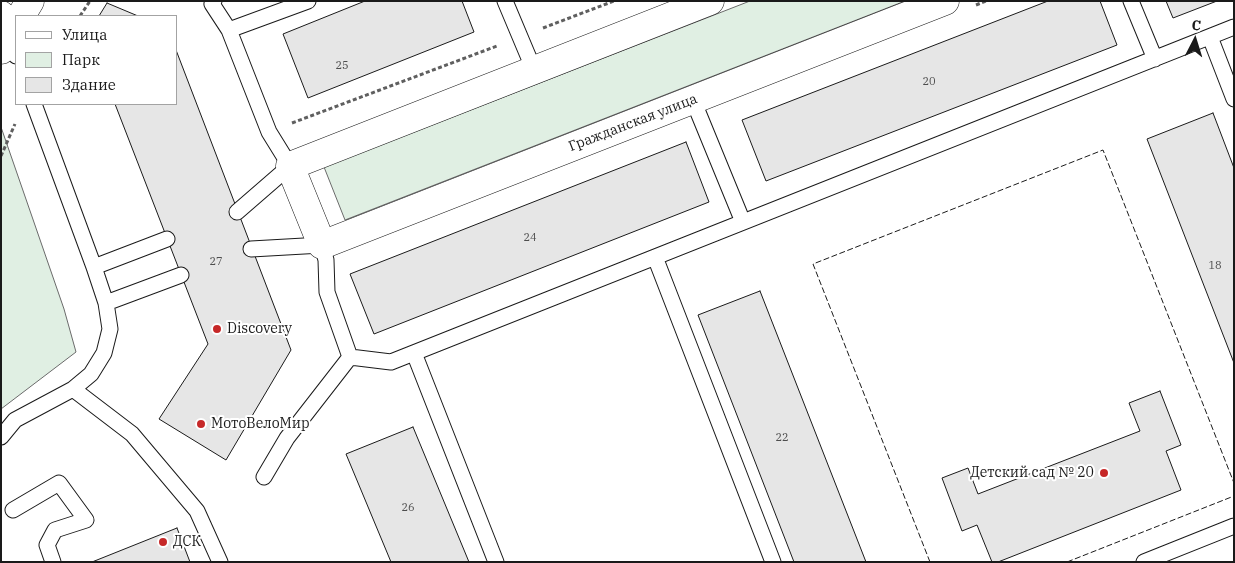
<!DOCTYPE html>
<html>
<head>
<meta charset="utf-8">
<style>
  body { margin:0 }
  #map { position:relative; width:1235px; height:563px; overflow:hidden; background:#fff; font-family:"IBM Plex Serif",serif }
  canvas { display:block }
  .frame { position:absolute; inset:0; border:2px solid #1a1a1a; pointer-events:none }
  .legend { position:absolute; left:15px; top:15px; width:162px; height:90px; box-sizing:border-box; background:#fff; border:1px solid #a3a3a3; margin:0; padding:6px 9px; list-style:none; font-size:15px; color:#1a1a1a }
  .legend li { display:flex; align-items:center; gap:10px; height:25px }
  .legend b { width:25px; border:1px solid #a3a3a3 }
  .north { position:absolute; left:1170px; top:15px; width:50px; height:50px; -webkit-text-stroke:4px #fff; paint-order:stroke; rotate:5deg; font-size:14px; font-weight:700; line-height:20px; text-align:center; color:#1a1a1a }
  .north::after { content:''; display:block; margin:auto; width:18px; height:22px; background:#1a1a1a; clip-path:polygon(50% 0,100% 100%,50% 72%,0 100%) }
</style>
</head>
<body>
<div id="map">
<canvas width="1235" height="563"></canvas>
<div class="frame"></div>
<ul class="legend">
<li><b style="height:6px;background:#fff"></b>Улица</li>
<li><b style="height:14px;background:#e0efe3"></b>Парк</li>
<li><b style="height:14px;background:#e6e6e6"></b>Здание</li>
</ul>
<div class="north">С</div>
</div>
<script>
const context = document.querySelector('canvas').getContext('2d');
context.lineJoin = 'round';
function fill(path, color) { context.fillStyle = color; context.fill(path, 'evenodd'); }
const poly = rows => new Path2D(rows.map(r => 'M' + r).join(''));
function strokePath(path, color, width, dash) { context.strokeStyle = color; context.lineWidth = width; context.lineCap = dash ? 'butt' : 'round'; context.setLineDash(dash || []); context.stroke(path); }
function write(font, color, halo, rows, align = 'center') {
  context.font = font + ' "IBM Plex Serif",serif'; context.lineWidth = 4; context.setLineDash([]); context.textBaseline = 'middle'; context.strokeStyle = halo; context.fillStyle = color; for (const [text, x, y, turn = 0] of rows) {
    context.save(); context.translate(x, y); context.rotate((+turn || 0) * Math.PI / 180); context.textAlign = isNaN(turn) ? turn : align; if (halo) context.strokeText(text, 0, 0); context.fillText(text, 0, 0); context.restore();
  }
}
const green = poly([
  [750,1,905,1,345,220,324,167,750,1],
  [1,127,64,309,76,352,1,409,1,127]
]);
fill(green, '#e0efe3');
strokePath(green, '#6a6a6a', 1);
const building = poly([
  [365,1,462,1,474,32,308,98,283,34,365,1],
  [1048,1,1100,1,1117,45,766,181,742,120,1048,1],
  [1166,1,1217,1,1173,18,1166,1],
  [107,3,138,16,99,16,107,3],
  [176,50,291,350,226,460,159,419,208,344,115,104,176,104,176,50],
  [1213,113,1234,168,1234,363,1147,139,1213,113],
  [686,142,709,202,374,334,350,274,686,142],
  [760,291,866,562,794,562,698,315,760,291],
  [1160,391,1181,445,1166,451,1181,490,998,562,992,562,977,525,962,531,942,478,968,468,978,494,1140,431,1129,403,1160,391],
  [413,427,469,562,391,562,346,454,413,427],
  [177,528,190,562,92,562,177,528]
]);
fill(building, '#e6e6e6');
strokePath(building, '#1a1a1a', 1);
const service = poly([
  [214,1,212,4,229,30],
  [505,1,534,70],
  [1131,1,1155,59],
  [9,37,16,56],
  [1210,37,1234,99],
  [693,100,743,222],
  [237,212,290,166,269,132,229,30,308,1],
  [251,249,322,245,326,260,327,292,350,357,391,362,1234,27],
  [655,257,773,562],
  [94,267,167,239],
  [106,303,181,275],
  [414,353,496,562],
  [73,389,132,434,197,511,220,562],
  [1,437,15,420,73,389,91,374,104,353,110,329,106,303,94,267,34,104],
  [264,477,287,438,350,357],
  [13,510,59,483,86,520,55,530,47,545,53,562],
  [1144,562,1234,526]
]);
const minor = poly([
  [710,1,290,166,322,245,945,1],
  [1,15,9,37]
]);
const primary = poly([
  [21,16,30,1],
  [1,50,16,25]
]);
strokePath(service, '#1a1a1a', 17);
strokePath(minor, '#1a1a1a', 29);
strokePath(primary, '#1a1a1a', 29);
strokePath(poly([
  [976,5,986,1],
  [80,16,90,1],
  [543,28,614,1],
  [292,123,497,46],
  [1,156,15,124]
]), '#5f5f5f', 3, [4, 2.5]);
strokePath(service, '#fff', 15);
strokePath(minor, '#fff', 28);
strokePath(primary, '#fff', 28);
strokePath(poly([
  [930,562,813,264,1103,150,1234,483],
  [1067,562,1234,496]
]), '#1a1a1a', 1, [6, 2.5]);
for (const [x, y, r, color] of [
  [217,329,5,"#c62828"],
  [201,424,5,"#c62828"],
  [1104,473,5,"#c62828"],
  [163,542,5,"#c62828"]
]) { const dot = new Path2D(); dot.arc(x, y, r, 0, 2 * Math.PI); context.fillStyle = color; context.fill(dot); strokePath(dot, '#fff', 2); }
write('11px', '#4d4d4d', null, [
  ["25",342,66],
  ["20",929,82],
  ["24",530,238],
  ["27",216,262],
  ["18",1215,266],
  ["22",782,438],
  ["26",408,508]
]);
write('14px', '#1a1a1a', '#fff', [
  ["Гражданская улица",633,123,-21]
]);
write('14px', '#1a1a1a', '#fff', [
  ["Discovery",227,329],
  ["МотоВелоМир",211,424],
  ["Детский сад № 20",1094,473,"right"],
  ["ДСК",173,542]
], 'left');
</script>
</body>
</html>
